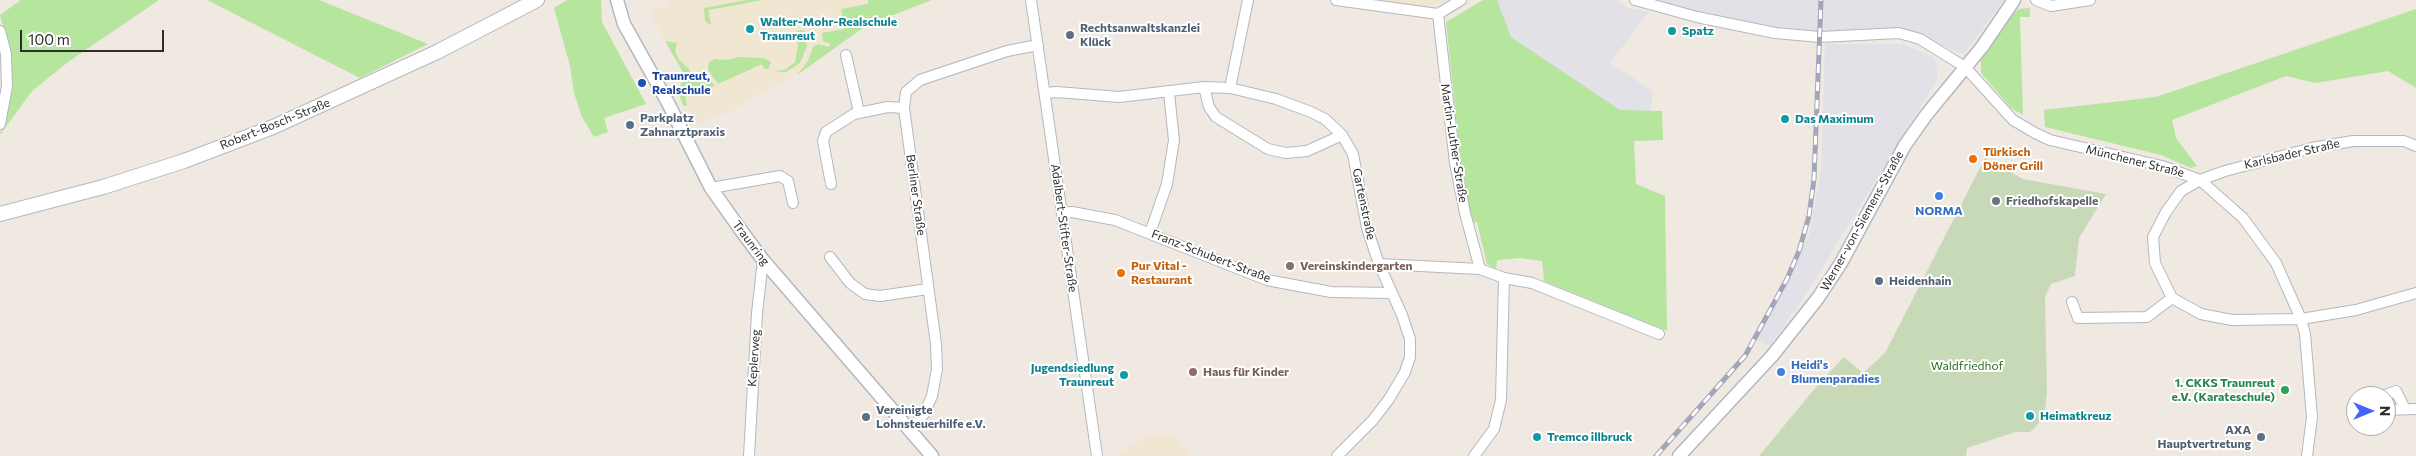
<!DOCTYPE html>
<html>
<head>
<meta charset="utf-8">
<style>
  body { margin:0 }
  #map { position:relative; width:2416px; height:456px; overflow:hidden; background:#efe9e1; font-family:Commissioner,sans-serif }
  canvas { display:block }
  .north { position:absolute; left:2346px; top:386px; width:50px; height:50px; box-sizing:border-box; background:#fff; border:1px solid #ababab; border-radius:50%; rotate:90deg; font-size:14px; font-weight:700; line-height:20px; text-align:center; color:#2e2e2e }
  .north::after { content:''; display:block; margin:auto; width:18px; height:22px; background:#4264fb; clip-path:polygon(50% 0,100% 100%,50% 72%,0 100%) }
  .scale { position:absolute; left:20px; top:30px; width:144px; height:22px; box-sizing:border-box; border:2px solid #2e2e2e; border-top:0; padding-left:6px; font-size:15px; line-height:18px; white-space:nowrap; color:#2e2e2e; -webkit-text-stroke:4px #fff; paint-order:stroke }
</style>
</head>
<body>
<div id="map">
<canvas width="2416" height="456"></canvas>
<div class="north">N</div>
<div class="scale">100 m</div>
</div>
<script>
const context = document.querySelector('canvas').getContext('2d');
context.lineJoin = 'round';
function fill(path, color) { context.fillStyle = color; context.fill(path, 'evenodd'); }
const poly = rows => new Path2D(rows.map(r => 'M' + r).join(''));
function strokePath(path, color, width, dash) { context.strokeStyle = color; context.lineWidth = width; context.lineCap = dash ? 'butt' : 'round'; context.setLineDash(dash || []); context.stroke(path); }
function write(font, color, halo, rows, align = 'center') {
  context.font = font + ' Commissioner,sans-serif'; context.lineWidth = 4; context.setLineDash([]); context.textBaseline = 'middle'; context.strokeStyle = halo; context.fillStyle = color; for (const [text, x, y, turn = 0] of rows) {
    context.save(); context.translate(x, y); context.rotate((+turn || 0) * Math.PI / 180); context.textAlign = isNaN(turn) ? turn : align; if (halo) context.strokeText(text, 0, 0); context.fillText(text, 0, 0); context.restore();
  }
}
fill(poly([
  [1497,0,1617,0,1627,8,1649,12,1610,63,1653,91,1649,131,1511,37],
  [1656,0,2004,0,1964,54,1906,31,1801,35,1697,17],
  [1825,44,1905,44,1934,58,1938,68,1937,80,1810,288,1770,346,1756,340,1809,235,1821,170]
]), '#e3e1e8');
fill(poly([
  [669,0,933,0,867,25,835,46,805,71,776,84,732,111,690,126,677,90,682,80,682,72,653,19,651,9,668,6],
  [1371,0,1446,0,1423,8],
  [1147,433,1176,437,1192,456,1117,456]
]), '#f0e6d1');
fill(poly([
  [21,0,159,0,68,62,32,91,0,135,6,110,5,35,0,15],
  [207,0,319,0,428,44,360,78],
  [567,0,601,0,602,22,646,104,604,118,608,132,594,137,582,117,574,93,570,66,554,8],
  [747,0,763,0,708,10,711,25,705,21,704,8],
  [868,0,932,0,867,25,797,75,808,61,813,47,818,44,829,47,831,44,823,41,822,33,844,29,841,9,868,4],
  [1483,0,1497,0,1511,37,1620,110,1662,111,1663,140,1634,141,1636,184,1665,196,1667,331,1544,281,1542,261,1520,258,1497,260,1496,269,1487,264,1477,222,1472,223,1463,181,1446,22],
  [2030,8,2030,17,2020,17,2023,115,2011,108,1981,73,1981,59,2010,16,2019,9],
  [2416,9,2416,88,2388,71,2315,83,2286,76,2172,120,2176,138,2197,166,2191,168,2161,155,2045,127,2044,110,2156,97],
  [804,30,807,46,800,63,786,72,775,72,786,69,795,62,798,46,796,31],
  [665,41,677,43,675,51,679,60,689,69,691,74,697,77,707,76,715,86,685,97,687,105,684,106,682,103,678,90,683,80,683,72],
  [739,57,764,58,771,62,768,69,764,69,762,64,718,84,708,70,709,62,715,59,726,60]
]), '#b6e59e');
fill(poly([
  [1985,158,2023,179,2106,194,2079,238,2075,276,2051,284,2045,297,2047,392,2045,410,2039,423,2030,432,2015,432,1967,448,1966,456,1759,456,1821,381,1844,357,1863,373,1885,353]
]), '#c8d9b8');
const minor = poly([
  [1031,0,1097,456],
  [1336,0,1438,14,1461,0],
  [1635,0,1697,17,1775,33,1820,37,1899,33,1920,39,1965,67,2013,120,2035,133,2050,140,2162,166,2200,180,2243,218,2276,263,2301,319,2305,334,2312,417,2307,456],
  [2036,0,2051,6,2090,0],
  [1438,14,1455,163,1465,213,1480,269,1504,278,1501,400,1494,429,1474,456],
  [0,31,6,54,7,86,0,124],
  [846,55,859,112],
  [1230,88,1248,0],
  [1045,93,1057,92,1119,97,1204,87,1230,88,1276,99,1311,112,1325,119,1342,135,1307,151,1286,153,1268,149,1216,117,1209,107,1204,87],
  [2416,146,2404,141,2353,141,2312,148,2225,171,2200,180,2181,191,2166,212,2153,237,2155,263,2172,298,2201,314,2232,320,2301,319,2356,310,2416,293],
  [831,184,823,141,826,132,854,114,888,107,904,108],
  [711,188,780,176,788,181,793,203],
  [1062,213,1072,212,1115,220,1267,280,1331,292,1391,293],
  [1150,233,1167,184,1174,140,1169,93],
  [830,257,850,283,865,294,880,296,928,289],
  [1379,264,1480,269],
  [1504,278,1532,283,1659,334],
  [2072,302,2078,318,2147,317,2172,298],
  [2383,396,2396,391,2405,409],
  [2386,410,2416,409],
  [909,431,924,414,932,396,937,369,936,344,904,108,906,92,920,80,1007,51,1038,45],
  [749,456,757,313,763,260],
  [1337,456,1373,420,1389,399,1405,372,1410,357,1410,339,1402,315,1379,264,1367,228,1353,154,1342,135]
]);
const tertiary = poly([
  [617,0,624,24,667,101,711,188,740,229,763,260,932,456],
  [1679,456,1772,356,1818,298,1841,263,1905,145,1927,114,1982,47,2014,0]
]);
const secondary = poly([
  [0,214,103,187,184,161,273,127,437,52,537,0]
]);
strokePath(minor, '#b4b7c1', 12);
strokePath(tertiary, '#b4b7c1', 15);
strokePath(secondary, '#b4b7c1', 16);
strokePath(minor, '#fff', 10);
strokePath(tertiary, '#fff', 12);
strokePath(secondary, '#fff', 14);
const rail = poly([
  [1656,456,1745,356,1787,279,1799,251,1809,216,1814,179,1821,0]
]);
strokePath(rail, '#a3a6b8', 5);
strokePath(rail, '#fff', 3, [9]);
for (const [x, y, r, color] of [
  [750,29,5,"#0f9aa8"],
  [1672,31,5,"#0f9aa8"],
  [1070,35,5,"#5c6f8a"],
  [642,83,5,"#1a4fb4"],
  [1785,119,5,"#0f9aa8"],
  [630,125,5,"#5c6f8a"],
  [1973,159,5,"#e8710a"],
  [1939,196,5,"#3f7fe0"],
  [1996,201,5,"#6b7280"],
  [1290,266,5,"#8d6e63"],
  [1121,273,5,"#e8710a"],
  [1879,281,5,"#5c6f8a"],
  [1193,372,5,"#8d6e63"],
  [1781,372,5,"#3f7fe0"],
  [1124,375,5,"#0f9aa8"],
  [2285,390,5,"#2e9e5b"],
  [2030,416,5,"#0f9aa8"],
  [866,417,5,"#5c6f8a"],
  [1537,437,5,"#0f9aa8"],
  [2261,437,5,"#5c6f8a"]
]) { const dot = new Path2D(); dot.arc(x, y, r, 0, 2 * Math.PI); context.fillStyle = color; context.fill(dot); strokePath(dot, '#fff', 2); }
write('bold 12px', '#0d838f', '#fff', [
  ["Walter-Mohr-Realschule",760,22],
  ["Traunreut",760,36],
  ["Spatz",1682,31],
  ["Das Maximum",1795,119],
  ["Jugendsiedlung",1114,368,"right"],
  ["Traunreut",1114,382,"right"],
  ["Heimatkreuz",2040,416],
  ["Tremco illbruck",1547,437]
], 'left');
write('bold 12px', '#4e5e75', '#fff', [
  ["Rechtsanwaltskanzlei",1080,28],
  ["Klück",1080,42],
  ["Parkplatz",640,118],
  ["Zahnarztpraxis",640,132],
  ["Heidenhain",1889,281],
  ["Vereinigte",876,410],
  ["Lohnsteuerhilfe e.V.",876,424],
  ["AXA",2251,430,"right"],
  ["Hauptvertretung",2251,444,"right"]
], 'left');
write('bold 12px', '#164399', '#fff', [
  ["Traunreut,",652,76],
  ["Realschule",652,90]
], 'left');
write('12px', '#2e2e2e', '#fff', [
  ["Robert-Bosch-Straße",275,124,-22],
  ["Martin-Luther-Straße",1454,143,81],
  ["Karlsbader Straße",2292,154,-13],
  ["Münchener Straße",2135,161,14],
  ["Berliner Straße",916,195,82],
  ["Gartenstraße",1364,204,78],
  ["Werner-von-Siemens-Straße",1862,221,-61],
  ["Adalbert-Stifter-Straße",1064,228,82],
  ["Traunring",751,243,53],
  ["Franz-Schubert-Straße",1211,256,21],
  ["Keplerweg",754,358,-86]
]);
write('bold 12px', '#c56008', '#fff', [
  ["Türkisch",1983,152],
  ["Döner Grill",1983,166],
  ["Pur Vital -",1131,266],
  ["Restaurant",1131,280]
], 'left');
write('bold 12px', '#5b616d', '#fff', [
  ["Friedhofskapelle",2006,201]
], 'left');
write('bold 12px', '#366cbe', '#fff', [
  ["NORMA",1939,211],
  ["Heidi's",1791,365,"left"],
  ["Blumenparadies",1791,379,"left"]
]);
write('bold 12px', '#785e54', '#fff', [
  ["Vereinskindergarten",1300,266],
  ["Haus für Kinder",1203,372]
], 'left');
write('12px', '#2c6e1b', '#fff', [
  ["Waldfriedhof",1967,366]
]);
write('bold 12px', '#27864d', '#fff', [
  ["1. CKKS Traunreut",2275,383],
  ["e.V. (Karateschule)",2275,397]
], 'right');
</script>
</body>
</html>
